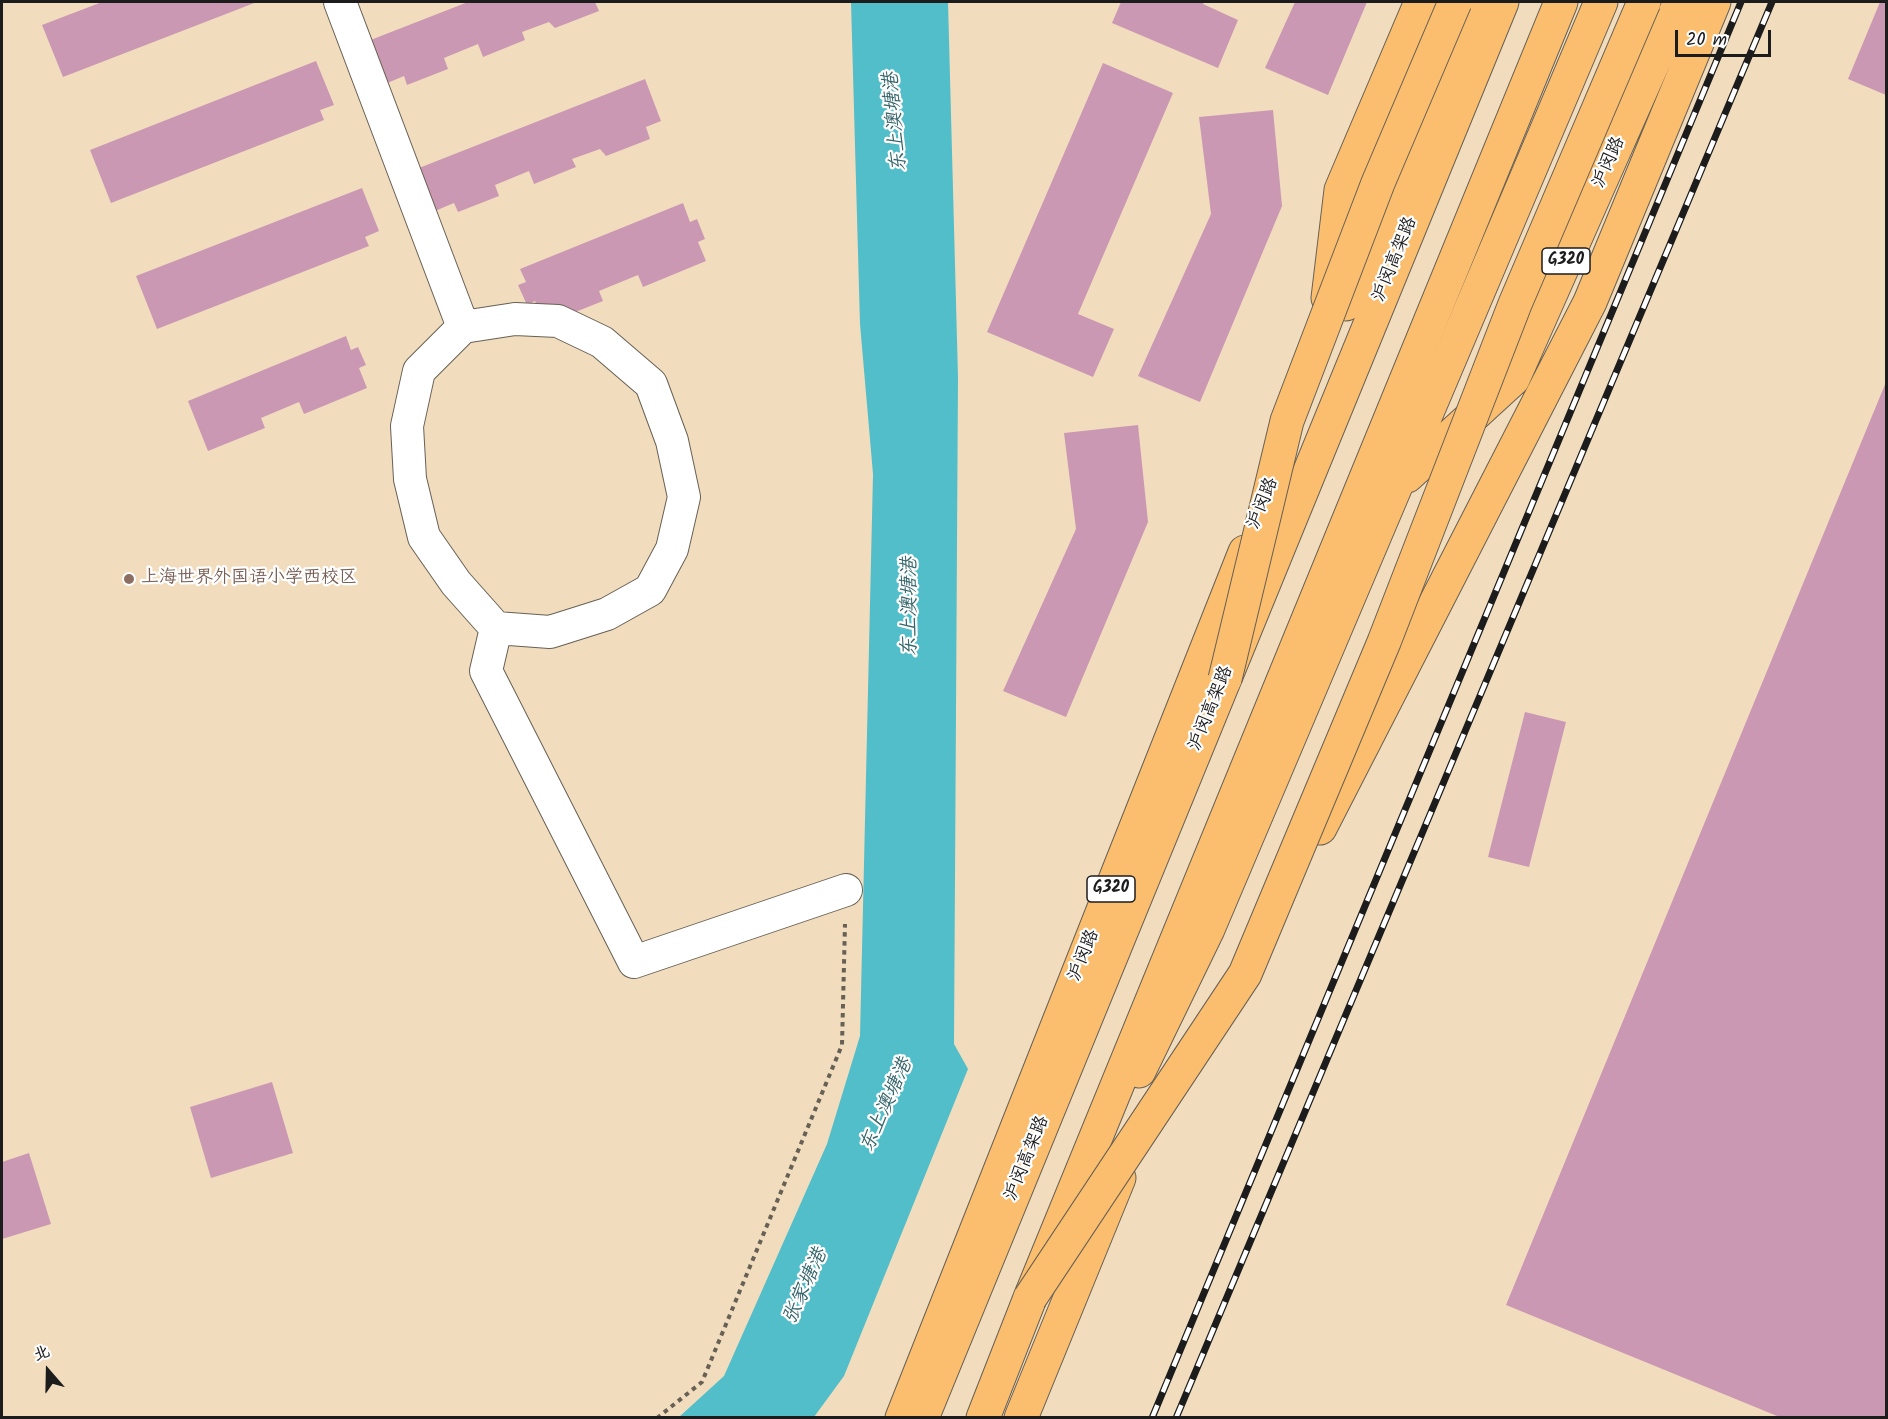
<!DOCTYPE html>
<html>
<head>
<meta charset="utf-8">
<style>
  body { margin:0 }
  #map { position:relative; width:1888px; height:1419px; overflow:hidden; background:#f1ddbe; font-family:Kalam,"LXGW WenKai TC",sans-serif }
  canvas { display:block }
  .frame { position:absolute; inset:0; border:3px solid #1c1c1c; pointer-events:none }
  .north { position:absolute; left:18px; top:1341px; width:60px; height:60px; -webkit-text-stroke:4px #fff; paint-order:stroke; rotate:340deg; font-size:16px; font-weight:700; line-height:24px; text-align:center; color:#1c1c1c }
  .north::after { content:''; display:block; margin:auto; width:21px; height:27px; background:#1c1c1c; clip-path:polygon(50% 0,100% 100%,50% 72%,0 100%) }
  .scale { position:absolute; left:1675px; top:30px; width:96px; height:27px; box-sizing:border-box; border:3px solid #1c1c1c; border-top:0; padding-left:8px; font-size:18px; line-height:21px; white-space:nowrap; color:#1c1c1c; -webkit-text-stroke:4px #fff; paint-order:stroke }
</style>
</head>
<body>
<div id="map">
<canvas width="1888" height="1419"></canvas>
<div class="frame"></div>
<div class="north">北</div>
<div class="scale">20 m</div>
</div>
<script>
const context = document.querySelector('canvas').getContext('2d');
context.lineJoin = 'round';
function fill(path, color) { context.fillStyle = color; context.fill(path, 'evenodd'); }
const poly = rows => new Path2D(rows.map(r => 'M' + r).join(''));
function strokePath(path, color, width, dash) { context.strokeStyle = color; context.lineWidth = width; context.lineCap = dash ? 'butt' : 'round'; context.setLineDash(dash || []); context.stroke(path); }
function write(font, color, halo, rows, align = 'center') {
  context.font = font + ' Kalam,"LXGW WenKai TC",sans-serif'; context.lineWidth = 4.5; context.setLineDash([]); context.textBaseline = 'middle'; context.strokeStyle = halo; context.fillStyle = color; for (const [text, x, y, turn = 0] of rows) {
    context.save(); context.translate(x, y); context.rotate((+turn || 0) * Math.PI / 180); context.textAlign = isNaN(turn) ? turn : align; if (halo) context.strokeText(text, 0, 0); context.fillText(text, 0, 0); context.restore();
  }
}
fill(poly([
  [851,2,948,2,958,377,954,1044,968,1069,844,1376,814,1417,679,1417,724,1376,827,1144,860,1036,873,474,860,324]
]), '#51bec9');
fill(poly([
  [102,2,257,2,63,77,42,25],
  [468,2,595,2,599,11,555,28,549,22,522,32,525,40,483,57,478,44,444,58,448,69,407,85,404,76,385,84,368,41],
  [1121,2,1204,2,1203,4,1238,20,1218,68,1112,23],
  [1295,2,1367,2,1328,95,1265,68],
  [1880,2,1886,2,1886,95,1848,79],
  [316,61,334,105,320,110,324,120,111,203,90,150],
  [1103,63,1173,93,1078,314,1114,329,1093,377,987,332],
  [645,79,661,121,646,127,650,139,606,156,600,149,572,159,576,167,534,184,529,171,495,185,499,196,458,212,454,203,435,211,419,168],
  [1273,110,1282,206,1200,402,1138,376,1211,214,1199,117],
  [362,188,379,231,365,237,369,246,157,329,136,276],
  [683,203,690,222,697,219,705,239,698,242,706,261,643,287,638,275,599,291,603,301,545,324,535,301,527,305,518,285,526,282,520,269],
  [346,336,351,350,358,347,366,365,359,368,367,388,304,414,299,402,261,418,265,428,208,451,188,401],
  [1886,382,1886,1418,1782,1418,1506,1305],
  [1138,425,1148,522,1066,717,1003,691,1076,529,1064,433],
  [1525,712,1566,722,1529,867,1488,857],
  [272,1082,293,1153,211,1178,190,1107],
  [29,1153,51,1224,2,1239,2,1162]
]), '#cb98b3');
const minor = poly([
  [340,2,463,327],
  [515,319,558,321,602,342,651,384,672,441,684,497,672,549,650,590,607,614,550,632,496,628,456,583,424,537,410,479,407,426,419,371,463,327,515,319],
  [496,628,486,671,634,962,846,890]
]);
const major = poly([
  [1328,298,1341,190,1421,2],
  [1346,304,1477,2],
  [1407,476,1513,379,1680,2],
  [1320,828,1590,302,1714,2],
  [1139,1071,1208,929,1601,2],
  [902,1418,1245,552],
  [1021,1418,1119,1178]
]);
const highway = poly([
  [922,1418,1502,2],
  [983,1418,1030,1298,1561,2]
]);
strokePath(minor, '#676055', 34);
strokePath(major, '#676055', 35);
strokePath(highway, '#676055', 35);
strokePath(poly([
  [657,1418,702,1382,842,1045,845,924]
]), '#676055', 4, [4.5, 4.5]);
strokePath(minor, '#fff', 32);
strokePath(major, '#fbbd6e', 33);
strokePath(highway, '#fbbd6e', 33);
const rail = poly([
  [1152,1418,1741,2],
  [1176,1418,1772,2]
]);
strokePath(rail, '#1c1c1c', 7);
strokePath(rail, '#fff', 4.5, [14]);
const highwayBridge = poly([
  [1225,679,1287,421,1378,183,1455,2],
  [1030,1298,1245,974,1384,642,1515,304,1644,2]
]);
strokePath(highwayBridge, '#676055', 35, []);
strokePath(highwayBridge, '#fbbd6e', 33);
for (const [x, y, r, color] of [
  [129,579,6,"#8d6e63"]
]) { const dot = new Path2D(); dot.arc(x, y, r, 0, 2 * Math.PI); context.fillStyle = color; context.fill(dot); strokePath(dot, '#fff', 2); }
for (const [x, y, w] of [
  [1566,261,48],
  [1111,889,48]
]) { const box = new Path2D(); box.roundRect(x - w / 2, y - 13, w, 26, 4.5); context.fillStyle = '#fff'; context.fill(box); strokePath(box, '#1c1c1c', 1.5); }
write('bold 16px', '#1c1c1c', null, [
  ["G320",1566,261],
  ["G320",1111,889]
]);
write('18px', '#1c1c1c', '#fff', [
  ["沪闵路",1610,163,-66],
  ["沪闵高架路",1396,260,-68],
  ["沪闵路",1264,504,-68],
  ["沪闵高架路",1212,709,-68],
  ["沪闵路",1085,956,-68],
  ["沪闵高架路",1028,1159,-68]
]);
write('18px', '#785e54', '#fff', [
  ["上海世界外国语小学西校区",141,579]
], 'left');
write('italic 20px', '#34656a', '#fff', [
  ["东上澳塘港",897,122,-95],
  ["东上澳塘港",912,607,-90],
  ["东上澳塘港",888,1106,-66],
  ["张家塘港",807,1287,-66]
]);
</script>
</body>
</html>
